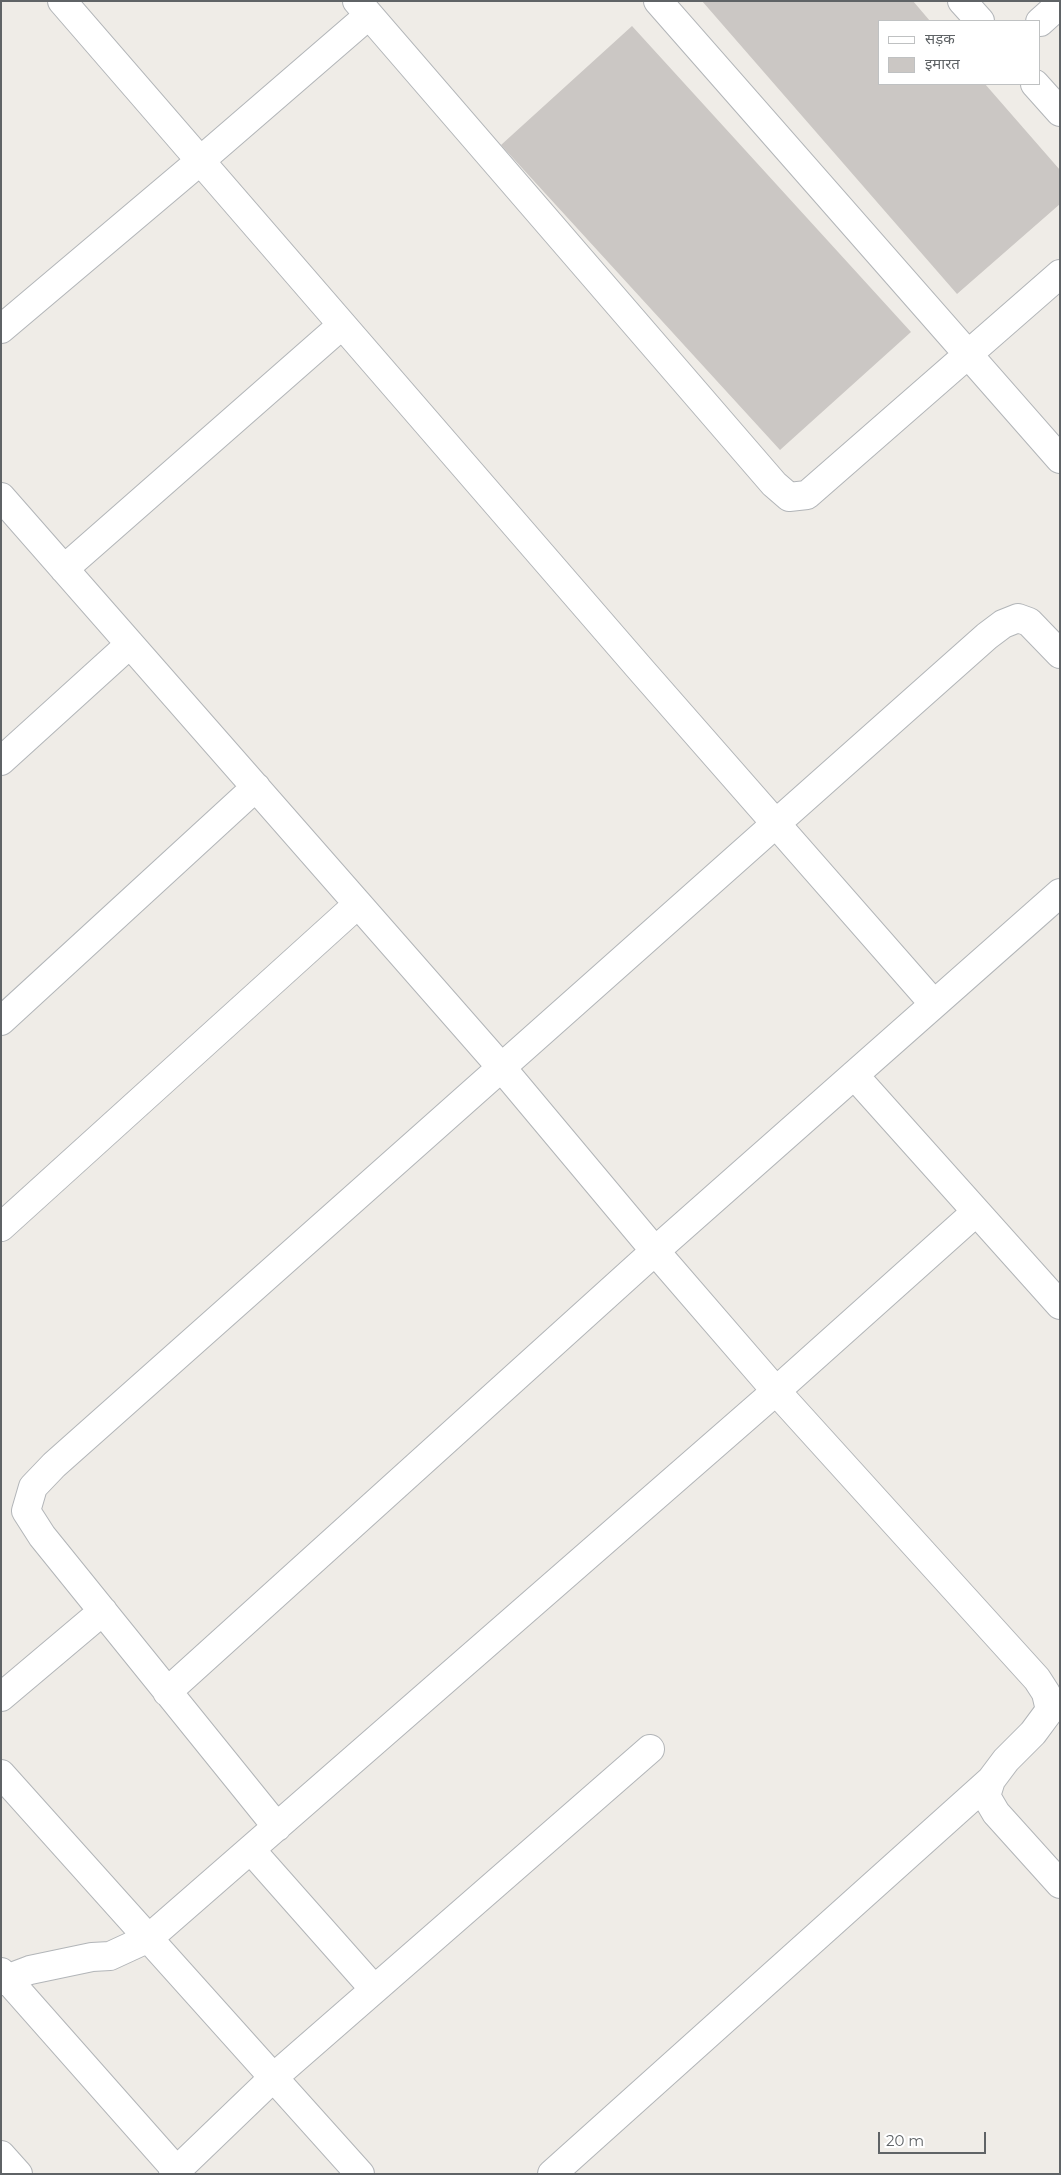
<!DOCTYPE html>
<html>
<head>
<meta charset="utf-8">
<style>
  body { margin:0 }
  #map { position:relative; width:1061px; height:2175px; overflow:hidden; background:#efece7; font-family:Montserrat,"Noto Sans Devanagari",sans-serif }
  canvas { display:block }
  .frame { position:absolute; inset:0; border:2px solid #5f6366; pointer-events:none }
  .legend { position:absolute; left:878px; top:20px; width:162px; height:65px; box-sizing:border-box; background:#fff; border:1px solid #bfc1c2; margin:0; padding:6px 9px; list-style:none; font-size:15px; color:#5f6366 }
  .legend li { display:flex; align-items:center; gap:10px; height:25px }
  .legend b { width:25px; border:1px solid #bfc1c2 }
  .scale { position:absolute; left:878px; top:2132px; width:108px; height:22px; box-sizing:border-box; border:2px solid #5f6366; border-top:0; padding-left:6px; font-size:15px; line-height:18px; white-space:nowrap; color:#5f6366; -webkit-text-stroke:4px #fff; paint-order:stroke }
</style>
</head>
<body>
<div id="map">
<canvas width="1061" height="2175"></canvas>
<div class="frame"></div>
<ul class="legend">
<li><b style="height:6px;background:#fff"></b>सड़क</li>
<li><b style="height:14px;background:#cbc7c4"></b>इमारत</li>
</ul>
<div class="scale">20 m</div>
</div>
<script>
const context = document.querySelector('canvas').getContext('2d');
context.lineJoin = 'round';
function fill(path, color) { context.fillStyle = color; context.fill(path, 'evenodd'); }
const poly = rows => new Path2D(rows.map(r => 'M' + r).join(''));
function strokePath(path, color, width, dash) { context.strokeStyle = color; context.lineWidth = width; context.lineCap = dash ? 'butt' : 'round'; context.setLineDash(dash || []); context.stroke(path); }
fill(poly([
  [702,1,913,1,930,21,880,21,880,84,985,84,1060,170,1060,204,957,294],
  [632,26,911,332,780,450,501,145]
]), '#cbc7c4');
const street = poly([
  [62,1,642,671,934,1004],
  [357,1,774,484,789,497,807,495,1060,274],
  [658,1,1060,459],
  [962,1,980,21],
  [1040,22,1060,4],
  [1035,84,1060,112],
  [1,329,200,161,369,15],
  [1,497,501,1067,655,1251,776,1391,1037,1679,1046,1693,1050,1710,1033,1733,1006,1760,991,1780,986,1796,996,1813,1060,1884],
  [64,569,342,325],
  [1,761,130,644],
  [1,1021,256,787],
  [854,1075,1060,1305],
  [1,1227,358,904],
  [167,1692,655,1251,1060,893],
  [1,1697,103,1611],
  [1,1774,360,2174],
  [277,1827,42,1536,26,1511,33,1487,54,1465,987,636,1003,624,1018,618,1029,622,1060,654],
  [251,1850,374,1989],
  [1,1972,177,2171],
  [1,1981,30,1970,92,1957,110,1956,149,1938,776,1391,976,1212],
  [1,2155,18,2174],
  [173,2174,274,2077,650,1749],
  [552,2174,991,1780]
]);
strokePath(street, '#b2b5b8', 30);
strokePath(street, '#fff', 28);
</script>
</body>
</html>
